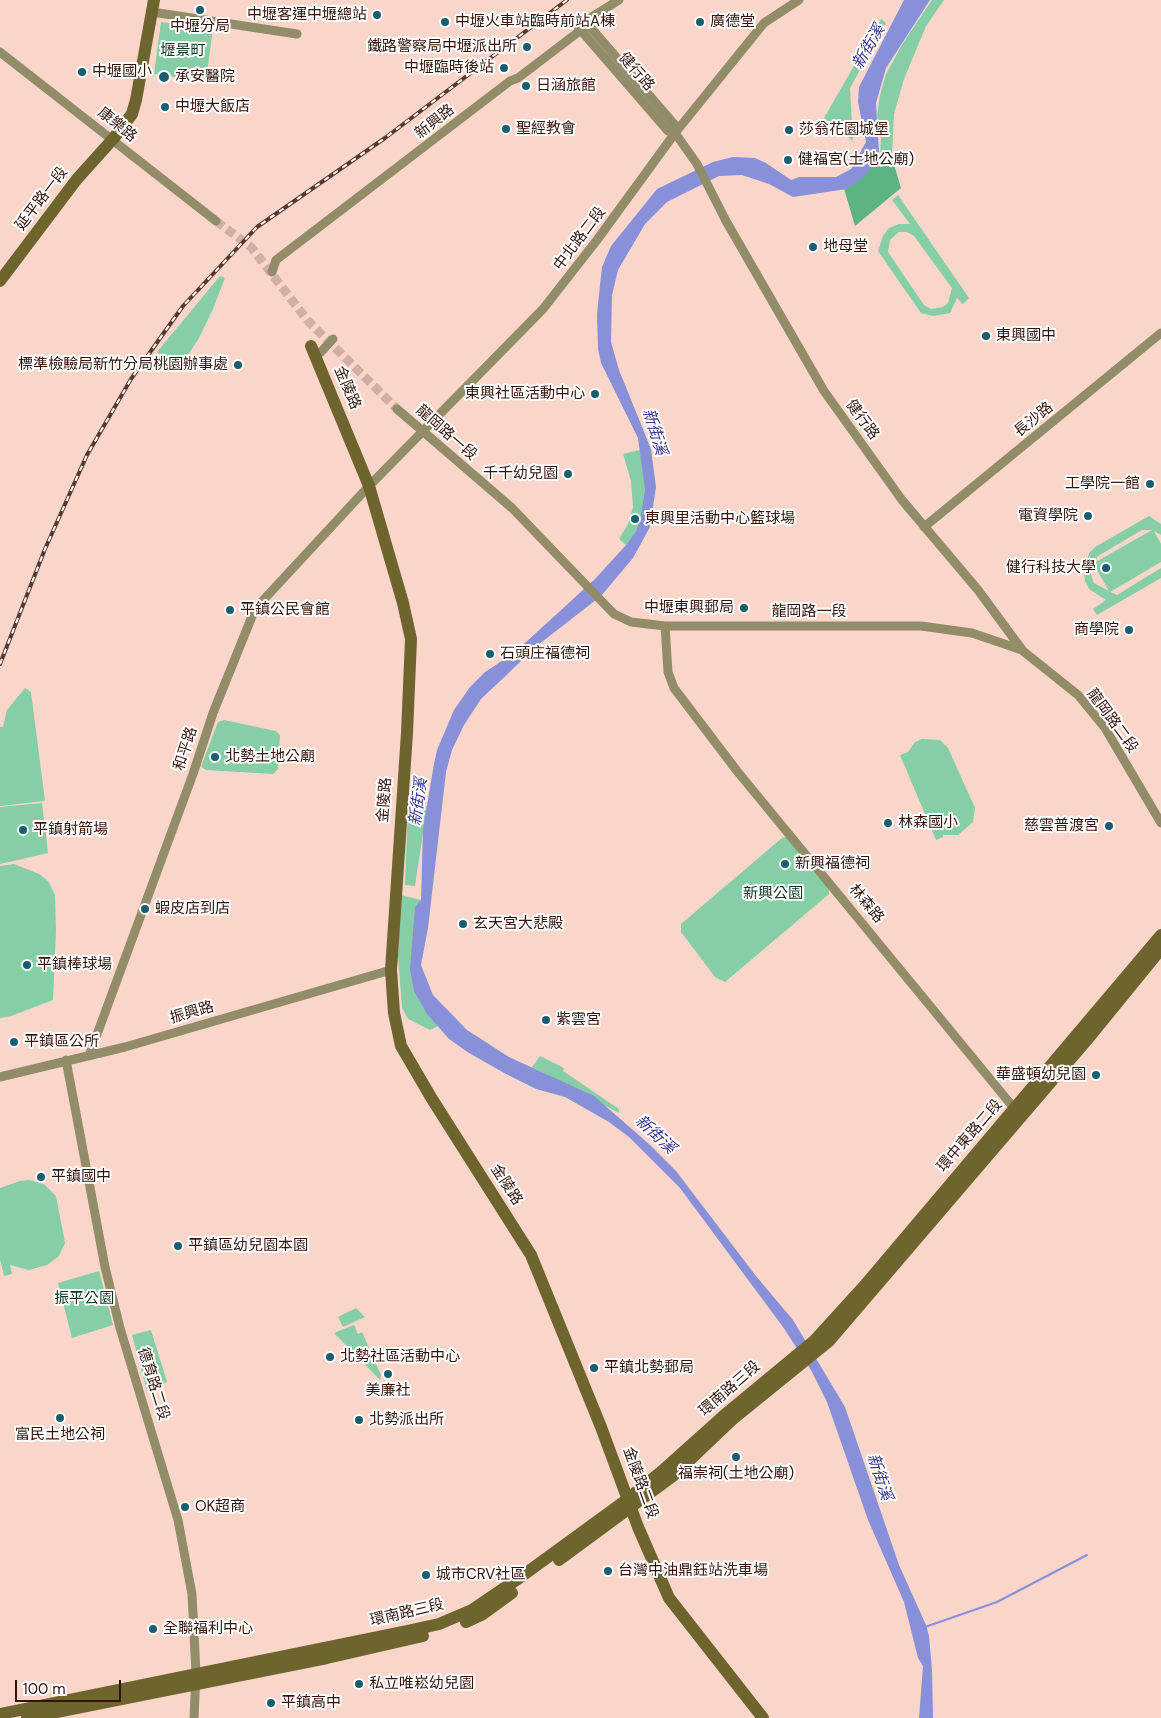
<!DOCTYPE html>
<html>
<head>
<meta charset="utf-8">
<style>
  body { margin:0 }
  #map { position:relative; width:1161px; height:1718px; overflow:hidden; background:#fad6ca; font-family:"DM Sans",sans-serif }
  canvas { display:block }
  .scale { position:absolute; left:15px; top:1680px; width:106px; height:22px; box-sizing:border-box; border:2px solid #34140a; border-top:0; padding-left:6px; font-size:15px; line-height:18px; white-space:nowrap; color:#34140a; -webkit-text-stroke:4px #fff; paint-order:stroke }
</style>
</head>
<body>
<div id="map">
<canvas width="1161" height="1718"></canvas>
<div class="scale">100 m</div>
</div>
<script>
const context = document.querySelector('canvas').getContext('2d');
context.lineJoin = 'round';
function fill(path, color) { context.fillStyle = color; context.fill(path, 'evenodd'); }
const poly = rows => new Path2D(rows.map(r => 'M' + r).join(''));
function strokePath(path, color, width, dash) { context.strokeStyle = color; context.lineWidth = width; context.lineCap = dash ? 'butt' : 'round'; context.setLineDash(dash || []); context.stroke(path); }
function write(font, color, halo, rows, align = 'center') {
  context.font = font + ' "DM Sans","Noto Sans TC",sans-serif'; context.lineWidth = 4; context.setLineDash([]); context.textBaseline = 'middle'; context.strokeStyle = halo; context.fillStyle = color; for (const [text, x, y, turn = 0] of rows) {
    context.save(); context.translate(x, y); context.rotate((+turn || 0) * Math.PI / 180); context.textAlign = isNaN(turn) ? turn : align; if (halo) context.strokeText(text, 0, 0); context.fillText(text, 0, 0); context.restore();
  }
}
fill(poly([
  [932,0,944,0,926,26,904,79,894,114,892,155,880,155,881,138,877,116,880,95,886,74,903,43],
  [881,19,886,23,850,88,853,141,824,118],
  [161,22,213,28,206,81,154,74],
  [898,195,969,298,963,304,957,298,950,313,933,316,921,313,878,251,883,236,889,228,899,224,910,224,892,200],
  [899,232,907,232,914,236,952,288,948,303,943,307,931,309,924,305,888,252,890,240],
  [220,276,225,278,213,309,199,338,180,367,157,352],
  [644,449,648,468,645,503,636,531,626,545,619,539,628,524,633,507,631,481,623,454],
  [1149,516,1161,524,1161,535,1154,531,1161,544,1161,562,1110,592,1117,595,1161,568,1161,578,1097,615,1093,609,1106,600,1089,589,1085,581,1084,571,1089,553,1095,547],
  [1142,530,1152,530,1094,563,1098,556],
  [1093,565,1094,565,1109,591,1094,583,1091,575],
  [25,688,31,692,45,801,0,806,0,727,3,727,7,710],
  [224,720,276,731,280,735,278,769,273,774,206,770,201,767,218,722],
  [922,739,940,740,948,748,975,808,973,822,958,835,943,835,943,837,936,840,900,755,908,752,915,742],
  [42,803,48,853,0,864,0,807],
  [408,805,427,806,415,886,405,885],
  [786,837,829,888,829,894,725,982,715,977,681,932,681,924,782,838],
  [14,864,39,874,48,881,55,895,56,931,53,1000,11,1016,0,1018,0,866],
  [401,895,421,900,413,952,442,1024,430,1030,408,1019,402,1008,398,955],
  [540,1056,564,1068,563,1071,619,1109,619,1113,532,1067],
  [29,1180,44,1184,56,1196,65,1243,59,1256,47,1265,29,1270,10,1265,12,1274,4,1276,0,1259,0,1188,20,1181],
  [99,1271,113,1325,72,1338,58,1283],
  [356,1308,365,1317,343,1327,338,1317],
  [354,1325,358,1334,362,1332,381,1375,380,1380,334,1333],
  [151,1330,167,1382,147,1391,132,1335]
]), '#86cea5');
fill(poly([
  [873,152,892,158,901,188,855,226,843,185]
]), '#5eb385');
fill(poly([
  [904,0,930,0,886,68,876,103,879,152,866,175,847,189,793,197,769,184,742,175,719,176,667,202,645,224,618,270,612,295,611,342,619,370,651,449,656,487,650,527,633,558,601,596,538,645,497,684,481,699,464,725,452,750,446,772,428,928,421,965,433,995,467,1030,509,1057,594,1096,649,1144,676,1171,756,1276,793,1320,845,1407,899,1565,926,1625,929,1636,932,1670,933,1718,919,1718,923,1666,918,1658,904,1602,868,1520,827,1402,811,1370,783,1327,680,1188,629,1137,609,1122,565,1097,536,1089,506,1074,469,1053,449,1039,427,1014,414,991,410,969,415,907,421,900,423,829,434,764,437,750,454,710,470,687,485,672,514,653,595,579,626,545,636,531,641,515,645,490,638,438,601,363,598,349,597,314,600,285,602,267,611,246,657,189,713,162,733,157,755,158,766,163,791,180,799,177,836,177,851,169,866,142,858,102,859,87]
]), '#8990da');
strokePath(poly([
  [925,1627,997,1602,1087,1555]
]), '#8990da', 2);
strokePath(poly([
  [216,221,251,247,308,321,397,409]
]), '#d2afa4', 9, [9, 4.5]);
strokePath(poly([
  [152,12,297,34],
  [585,21,674,124,675,133,697,164,726,221,824,391,902,500,978,590,1023,651,1078,695,1105,728,1161,823],
  [582,23,619,0],
  [578,27,668,131,675,133],
  [0,52,216,221],
  [272,272,276,260,510,81,518,78,581,30,585,21],
  [320,353,333,339],
  [397,409,512,508,614,614,631,622,665,626,921,626,972,633,1022,650],
  [924,527,1161,333],
  [665,626,668,672,674,688,737,771,1018,1113],
  [89,1056,193,774,213,713,255,609,369,486,543,309,597,240,675,133,764,23,799,0],
  [66,1060,105,1267,120,1328,178,1520,192,1594,196,1673,194,1718],
  [0,1077,125,1047,391,970]
]), '#938c69', 9);
strokePath(poly([
  [0,281,77,179,113,139,132,114,136,100,154,0],
  [311,346,369,486,403,603,411,639,407,733,391,970,394,1013,401,1046,432,1099,531,1255,601,1427,638,1527,669,1598,763,1718],
  [559,1560,673,1476,734,1418,829,1341,1091,1035,1161,949],
  [466,1622,483,1614,512,1593],
  [0,1714,408,1631,439,1624,472,1610,522,1576,629,1498,661,1472,728,1412,815,1340,865,1285,1161,935],
  [27,1718,327,1658,423,1636]
]), '#6e642e', 12);
const rail = poly([
  [0,664,45,549,87,455,131,379,183,306,257,227,385,138,567,0]
]);
strokePath(rail, '#59382e', 4);
strokePath(rail, '#fff', 2, [5.5]);
for (const [x, y, r, color] of [
  [200,10,5,"#195f70"],
  [377,15,5,"#195f70"],
  [445,22,5,"#195f70"],
  [700,22,5,"#195f70"],
  [527,47,5,"#195f70"],
  [504,68,5,"#195f70"],
  [82,72,5,"#195f70"],
  [164,77,6,"#195f70"],
  [526,86,5,"#195f70"],
  [165,107,5,"#195f70"],
  [506,129,5,"#195f70"],
  [789,130,5,"#195f70"],
  [788,160,5,"#195f70"],
  [813,247,5,"#195f70"],
  [986,336,5,"#195f70"],
  [238,365,5,"#195f70"],
  [595,394,5,"#195f70"],
  [568,474,5,"#195f70"],
  [1150,484,5,"#195f70"],
  [1088,516,5,"#195f70"],
  [635,519,5,"#195f70"],
  [1106,568,5,"#195f70"],
  [744,608,5,"#195f70"],
  [230,610,5,"#195f70"],
  [1129,630,5,"#195f70"],
  [490,654,5,"#195f70"],
  [215,757,5,"#195f70"],
  [888,823,5,"#195f70"],
  [1109,826,5,"#195f70"],
  [23,830,5,"#195f70"],
  [785,864,5,"#195f70"],
  [145,909,5,"#195f70"],
  [463,924,5,"#195f70"],
  [27,965,5,"#195f70"],
  [546,1020,5,"#195f70"],
  [14,1042,5,"#195f70"],
  [1096,1075,5,"#195f70"],
  [41,1177,5,"#195f70"],
  [178,1246,5,"#195f70"],
  [330,1357,5,"#195f70"],
  [594,1368,5,"#195f70"],
  [388,1374,5,"#195f70"],
  [60,1418,5,"#195f70"],
  [359,1420,5,"#195f70"],
  [736,1457,5,"#195f70"],
  [185,1507,5,"#195f70"],
  [608,1571,5,"#195f70"],
  [426,1575,5,"#195f70"],
  [153,1629,5,"#195f70"],
  [359,1684,5,"#195f70"],
  [271,1703,5,"#195f70"]
]) { const dot = new Path2D(); dot.arc(x, y, r, 0, 2 * Math.PI); context.fillStyle = color; context.fill(dot); strokePath(dot, '#fff', 2); }
write('15px', '#34140a', '#fff', [
  ["中壢客運中壢總站",367,15,"right"],
  ["中壢火車站臨時前站A棟",455,22],
  ["廣德堂",710,22],
  ["中壢分局",200,27,"center"],
  ["鐵路警察局中壢派出所",517,47,"right"],
  ["中壢臨時後站",494,68,"right"],
  ["中壢國小",92,72],
  ["承安醫院",175,77],
  ["日涵旅館",536,86],
  ["中壢大飯店",175,107],
  ["聖經教會",516,129],
  ["莎翁花園城堡",799,130],
  ["健福宮(土地公廟)",798,160],
  ["地母堂",823,247],
  ["東興國中",996,336],
  ["標準檢驗局新竹分局桃園辦事處",228,365,"right"],
  ["東興社區活動中心",585,394,"right"],
  ["千千幼兒園",558,474,"right"],
  ["工學院一館",1140,484,"right"],
  ["電資學院",1078,516,"right"],
  ["東興里活動中心籃球場",645,519],
  ["健行科技大學",1096,568,"right"],
  ["中壢東興郵局",734,608,"right"],
  ["平鎮公民會館",240,610],
  ["商學院",1119,630,"right"],
  ["石頭庄福德祠",500,654],
  ["北勢土地公廟",225,757],
  ["林森國小",898,823],
  ["慈雲普渡宮",1099,826,"right"],
  ["平鎮射箭場",33,830],
  ["新興福德祠",795,864],
  ["蝦皮店到店",155,909],
  ["玄天宮大悲殿",473,924],
  ["平鎮棒球場",37,965],
  ["紫雲宮",556,1020],
  ["平鎮區公所",24,1042],
  ["華盛頓幼兒園",1086,1075,"right"],
  ["平鎮國中",51,1177],
  ["平鎮區幼兒園本園",188,1246],
  ["北勢社區活動中心",340,1357],
  ["平鎮北勢郵局",604,1368],
  ["美廉社",388,1391,"center"],
  ["北勢派出所",369,1420],
  ["富民土地公祠",60,1435,"center"],
  ["福崇祠(土地公廟)",736,1474,"center"],
  ["OK超商",195,1507],
  ["台灣中油鼎鈺站洗車場",618,1571],
  ["城市CRV社區",436,1575],
  ["全聯福利中心",163,1629],
  ["私立唯崧幼兒園",369,1684],
  ["平鎮高中",281,1703]
], 'left');
write('15px', '#0e3422', '#fff', [
  ["壢景町",183,51],
  ["新興公園",773,894],
  ["振平公園",84,1299]
]);
write('15px', '#34140a', '#fff', [
  ["健行路",636,72,49],
  ["新興路",435,122,-38],
  ["康樂路",117,125,39],
  ["延平路一段",42,199,-53],
  ["中北路二段",580,239,-53],
  ["金陵路",347,388,67],
  ["健行路",862,420,54],
  ["長沙路",1034,420,-39],
  ["龍岡路一段",446,433,41],
  ["龍岡路一段",809,612],
  ["龍岡路二段",1112,721,54],
  ["和平路",186,749,-72],
  ["金陵路",385,800,-86],
  ["林森路",866,904,50],
  ["振興路",192,1013,-16],
  ["環中東路二段",970,1136,-49],
  ["金陵路",506,1185,57],
  ["德育路二段",153,1384,73],
  ["環南路三段",730,1389,-41],
  ["金陵路二段",640,1483,70],
  ["環南路三段",407,1613,-13]
]);
write('italic 16px', '#353389', '#fff', [
  ["新街溪",869,47,-60],
  ["新街溪",654,432,73],
  ["新街溪",419,802,-82],
  ["新街溪",655,1135,43],
  ["新街溪",879,1477,72]
]);
</script>
</body>
</html>
